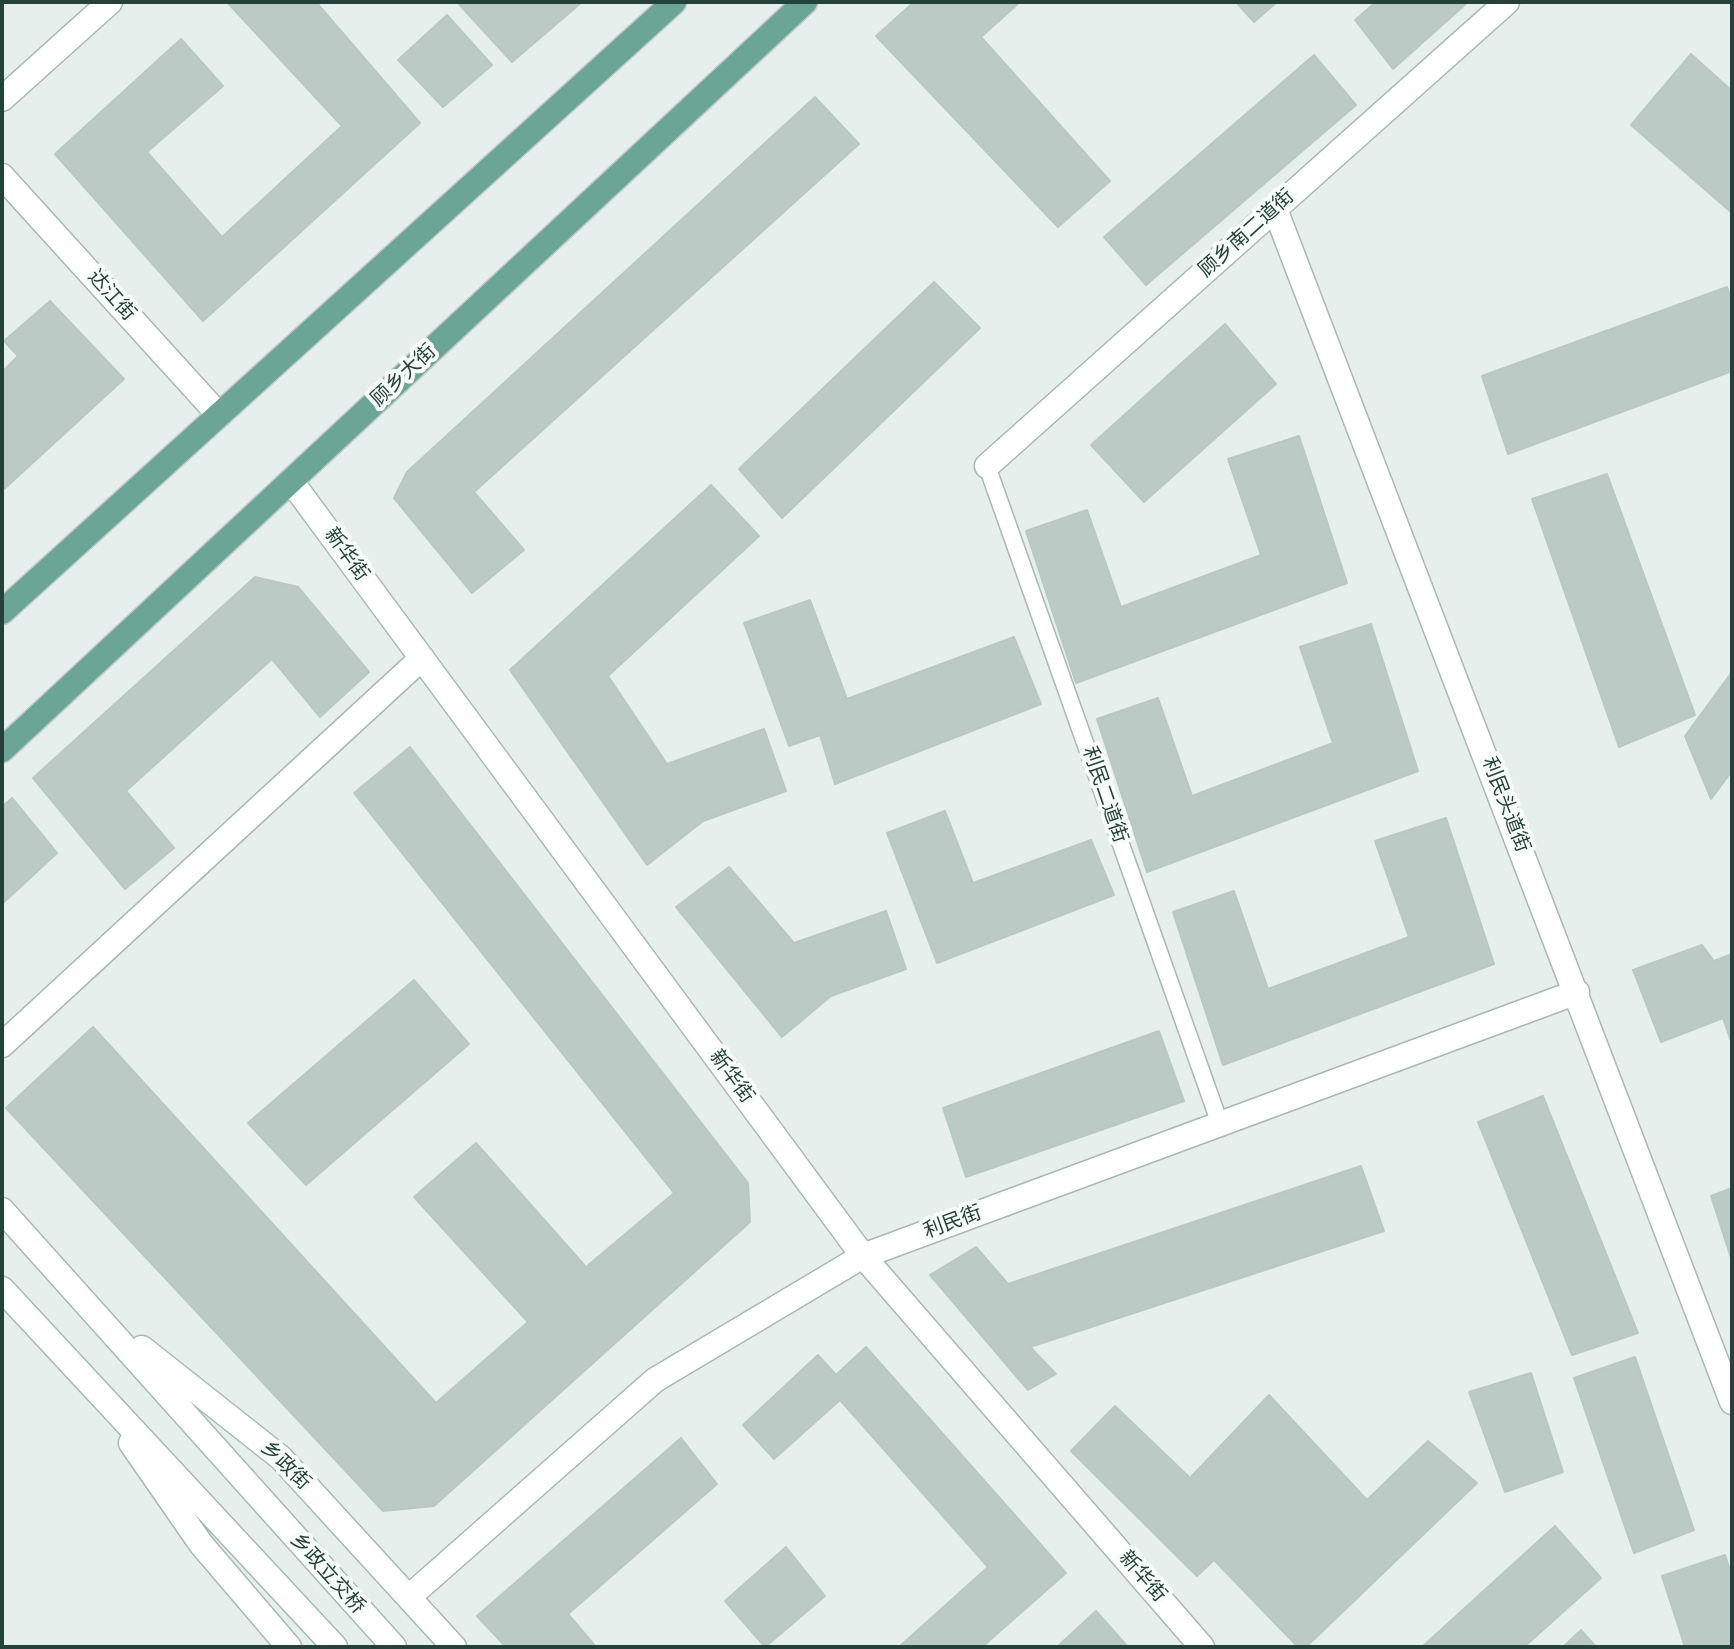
<!DOCTYPE html>
<html>
<head>
<meta charset="utf-8">
<style>
  body { margin:0 }
  #map { position:relative; width:1734px; height:1649px; overflow:hidden; background:#e6efeb; font-family:Poppins,sans-serif }
  canvas { display:block }
  .frame { position:absolute; inset:0; border:4px solid #24423a; pointer-events:none }
</style>
</head>
<body>
<div id="map">
<canvas width="1734" height="1649"></canvas>
<div class="frame"></div>
</div>
<script>
const context = document.querySelector('canvas').getContext('2d');
context.lineJoin = 'round';
function fill(path, color) { context.fillStyle = color; context.fill(path, 'evenodd'); }
const poly = rows => new Path2D(rows.map(r => 'M' + r).join(''));
function strokePath(path, color, width, dash) { context.strokeStyle = color; context.lineWidth = width; context.lineCap = dash ? 'butt' : 'round'; context.setLineDash(dash || []); context.stroke(path); }
function write(font, color, halo, rows, align = 'center') {
  context.font = font + ' Poppins,"Noto Sans SC",sans-serif'; context.lineWidth = 8; context.setLineDash([]); context.textBaseline = 'middle'; context.strokeStyle = halo; context.fillStyle = color; for (const [text, x, y, turn = 0] of rows) {
    context.save(); context.translate(x, y); context.rotate((+turn || 0) * Math.PI / 180); context.textAlign = isNaN(turn) ? turn : align; if (halo) context.strokeText(text, 0, 0); context.fillText(text, 0, 0); context.restore();
  }
}
const building = poly([
  [227,2,316,2,420,123,203,321,55,154,181,39,223,86,147,152,222,237,342,126,227,2],
  [457,2,582,2,512,62,457,2],
  [914,2,1020,2,981,37,1110,181,1058,227,876,36,914,2],
  [1236,2,1277,2,1254,22,1236,2],
  [1376,2,1468,2,1393,69,1355,20,1376,2],
  [447,15,492,65,443,107,398,60,447,15],
  [1691,54,1732,91,1732,213,1631,125,1691,54],
  [1314,55,1356,105,1146,285,1104,237,1314,55],
  [815,97,859,144,474,492,524,550,472,593,394,498,407,472,815,97],
  [934,282,980,328,782,518,739,469,934,282],
  [1727,287,1732,300,1732,371,1508,454,1482,376,1727,287],
  [50,301,124,379,2,491,2,372,18,356,4,341,50,301],
  [1225,324,1276,384,1144,502,1091,445,1225,324],
  [1299,436,1347,583,1076,683,1026,531,1087,510,1121,607,1261,555,1228,459,1299,436],
  [1607,474,1695,715,1619,747,1532,499,1607,474],
  [711,485,759,536,608,676,667,764,764,729,786,791,703,821,647,865,510,670,711,485],
  [255,577,298,587,369,672,320,717,272,659,126,791,174,848,125,889,33,778,255,577],
  [810,600,847,699,1014,637,1041,704,835,784,820,735,789,746,744,623,810,600],
  [1371,624,1418,771,1147,872,1097,719,1158,698,1192,796,1333,743,1300,647,1371,624],
  [1732,672,1732,771,1711,799,1685,736,1732,672],
  [410,747,748,1183,750,1222,434,1506,383,1511,6,1108,93,1027,436,1403,528,1322,414,1197,476,1143,586,1267,674,1193,354,793,410,747],
  [12,798,57,853,2,904,2,807,12,798],
  [945,811,973,883,1091,840,1114,895,937,963,887,833,945,811],
  [1446,818,1494,964,1223,1065,1173,912,1234,891,1268,989,1409,937,1375,841,1446,818],
  [729,867,794,943,886,911,906,969,831,996,782,1037,676,907,729,867],
  [1702,945,1714,961,1732,954,1732,1044,1723,1018,1661,1042,1633,970,1702,945],
  [414,980,469,1044,306,1185,248,1123,414,980],
  [1159,1031,1184,1101,966,1177,943,1108,1159,1031],
  [1543,1096,1638,1333,1572,1355,1478,1122,1543,1096],
  [1361,1166,1384,1231,1030,1347,1056,1374,1028,1390,930,1275,976,1247,1008,1284,1361,1166],
  [1732,1188,1732,1261,1711,1196,1732,1188],
  [866,1347,1066,1573,982,1647,899,1647,988,1567,840,1400,774,1459,743,1425,818,1355,836,1375,866,1347],
  [1635,1357,1694,1530,1634,1553,1574,1378,1635,1357],
  [1531,1373,1563,1472,1505,1492,1469,1392,1531,1373],
  [1269,1395,1367,1500,1428,1441,1477,1483,1306,1647,1298,1647,1214,1560,1197,1576,1071,1451,1115,1406,1190,1478,1269,1395],
  [681,1438,717,1484,568,1614,596,1647,506,1647,477,1616,681,1438],
  [1555,1526,1601,1578,1524,1647,1422,1647,1555,1526],
  [786,1547,825,1596,765,1647,725,1601,786,1547],
  [1725,1555,1732,1576,1732,1647,1685,1647,1662,1576,1725,1555],
  [1096,1611,1128,1647,1057,1647,1096,1611],
  [1581,1630,1596,1647,1563,1647,1581,1630]
]);
fill(building, '#bbcac4');
strokePath(building, '#b8c9c2', 2);
const service = poly([
  [987,466,1220,1124]
]);
const minor = poly([
  [2,99,110,2],
  [2,176,219,415],
  [1275,209,1732,1402],
  [987,466,1507,2],
  [291,481,863,1256,1202,1647],
  [2,1045,422,658],
  [409,1597,655,1380,863,1256,1577,992]
]);
const secondary = poly([
  [2,1210,394,1647],
  [2,1289,335,1647],
  [142,1348,281,1458,454,1647],
  [131,1443,201,1544,289,1647]
]);
const primary = poly([
  [2,612,674,2],
  [2,750,805,2]
]);
strokePath(service, '#a8b8b2', 19);
strokePath(minor, '#a8b8b2', 27);
strokePath(secondary, '#a4bbb3', 27);
strokePath(primary, '#c2cac8', 27);
strokePath(service, '#fff', 16);
strokePath(minor, '#fff', 24);
strokePath(secondary, '#fff', 24);
strokePath(primary, '#6aa596', 24);
write('20px', '#24423a', '#f7fbf9', [
  ["顾乡南二道街",1247,234,-42],
  ["达江街",111,296,48],
  ["顾乡大街",404,376,-43],
  ["新华街",346,555,54],
  ["利民二道街",1104,795,71],
  ["利民头道街",1505,805,69],
  ["新华街",731,1077,54],
  ["利民街",953,1223,-20],
  ["乡政街",285,1466,44],
  ["乡政立交桥",327,1574,48],
  ["新华街",1142,1577,49]
]);
</script>
</body>
</html>
